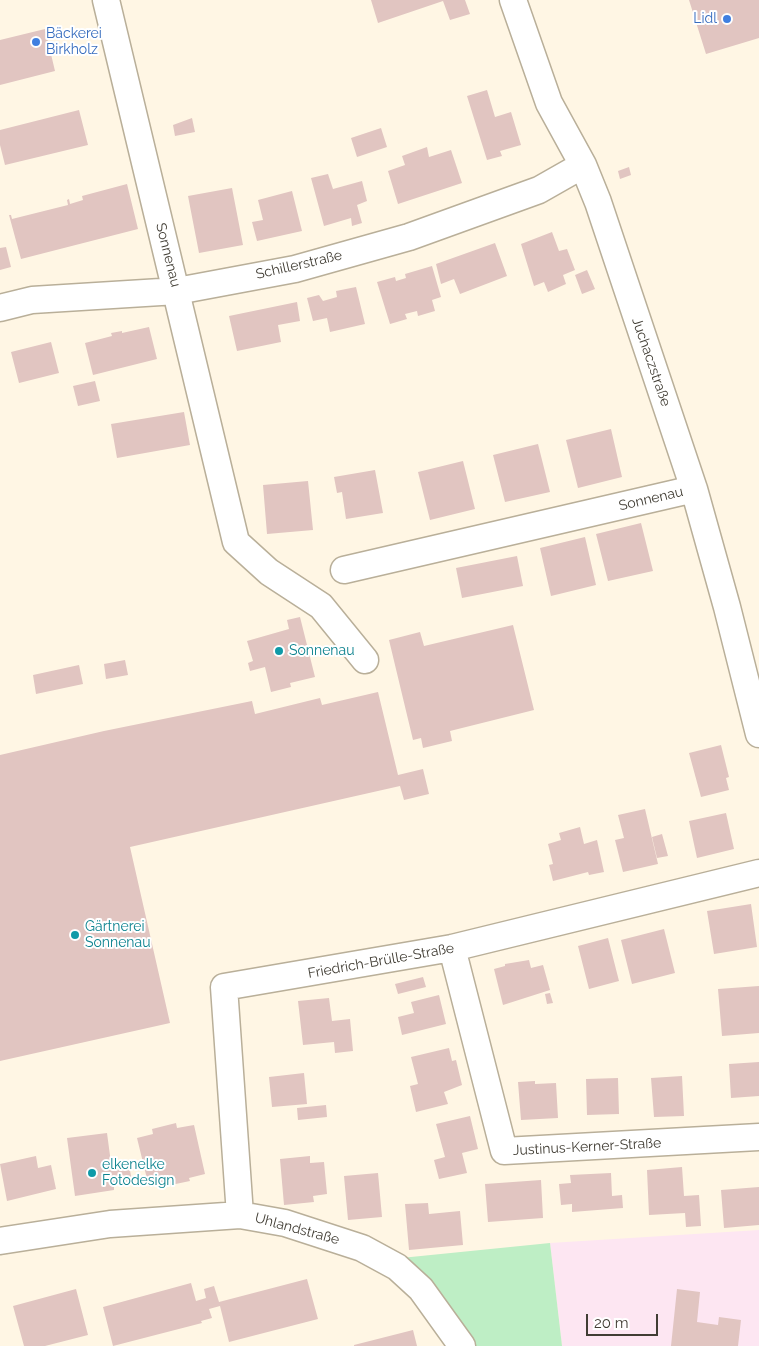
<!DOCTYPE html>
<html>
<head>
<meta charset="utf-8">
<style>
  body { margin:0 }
  #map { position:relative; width:759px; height:1346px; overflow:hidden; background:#fff6e4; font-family:Raleway,sans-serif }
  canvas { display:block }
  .scale { position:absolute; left:586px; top:1314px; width:72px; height:22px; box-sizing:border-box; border:2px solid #413d34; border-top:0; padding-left:6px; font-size:15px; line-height:18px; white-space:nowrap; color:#413d34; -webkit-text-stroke:4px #fff; paint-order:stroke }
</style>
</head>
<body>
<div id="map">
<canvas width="759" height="1346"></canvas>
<div class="scale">20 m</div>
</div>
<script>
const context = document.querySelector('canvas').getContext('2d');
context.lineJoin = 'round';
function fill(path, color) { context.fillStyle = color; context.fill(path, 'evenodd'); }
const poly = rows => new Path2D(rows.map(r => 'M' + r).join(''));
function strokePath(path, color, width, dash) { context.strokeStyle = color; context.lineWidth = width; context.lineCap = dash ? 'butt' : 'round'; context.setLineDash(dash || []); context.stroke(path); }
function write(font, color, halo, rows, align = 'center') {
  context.font = font + ' Raleway,sans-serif'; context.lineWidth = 4; context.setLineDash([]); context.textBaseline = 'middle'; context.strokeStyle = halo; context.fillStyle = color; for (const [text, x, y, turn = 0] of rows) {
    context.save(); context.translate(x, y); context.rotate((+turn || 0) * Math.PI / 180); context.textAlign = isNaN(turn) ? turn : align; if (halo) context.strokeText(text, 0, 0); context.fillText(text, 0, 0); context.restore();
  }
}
fill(poly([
  [759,1230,759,1346,562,1346,550,1243]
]), '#fde6f2');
fill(poly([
  [550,1243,562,1346,472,1346,401,1258]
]), '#beeec5');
fill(poly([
  [371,0,465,0,470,14,450,20,443,1,378,23],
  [689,0,759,0,759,38,706,54],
  [45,29,55,71,0,85,0,40],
  [487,90,495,117,511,112,521,145,500,151,502,156,487,160,467,96],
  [79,110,88,145,5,165,0,145,0,130],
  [192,118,195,132,175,136,173,125],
  [381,128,387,147,357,157,351,138],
  [427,147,429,157,451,150,462,183,398,204,388,171,405,165,402,156],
  [629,167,631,175,620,179,618,171],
  [328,174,333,189,362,181,367,201,357,205,362,223,352,226,351,218,324,226,311,178],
  [127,184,138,229,21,259,9,215,11,215,12,219,68,205,67,200,69,199,70,204,83,200,82,196],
  [232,188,243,245,199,253,188,196],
  [292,191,302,231,257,241,252,222,263,220,258,200],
  [552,232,559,251,567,249,575,270,563,275,566,284,548,292,544,282,534,286,521,244],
  [495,243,507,276,460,294,454,279,441,284,436,264],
  [6,247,11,267,0,270,0,248],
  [432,266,441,297,432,300,435,311,418,316,417,311,405,314,407,319,390,324,377,282,395,277,396,281,406,278,405,274],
  [587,270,595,289,582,294,575,275],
  [356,287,365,324,330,332,327,318,313,321,307,298,319,295,323,301,337,297,336,291],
  [297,302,300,321,278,325,281,342,237,351,229,316],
  [149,327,157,359,93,375,85,343,112,336,111,333,122,331,122,333],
  [51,342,59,373,19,383,11,352],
  [95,381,100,401,78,406,73,386],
  [184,412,190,445,117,458,111,424],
  [611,429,622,477,578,488,566,440],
  [538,444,550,492,505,502,493,455],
  [463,461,475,509,430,520,418,472],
  [375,470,383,513,346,519,342,492,337,493,334,477],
  [308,481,313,530,267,534,263,485],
  [641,523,653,571,608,581,596,534],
  [585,537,596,585,551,596,540,548],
  [517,556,523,586,462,598,456,568],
  [300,617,315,677,290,683,291,687,271,692,265,667,250,671,248,663,253,661,247,641,289,629,287,620],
  [513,625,534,710,450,731,452,741,423,748,421,738,413,740,389,640,420,632,424,646],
  [125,660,128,675,106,679,104,664],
  [79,665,83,684,36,694,33,675],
  [378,692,398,775,423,769,429,794,404,800,400,786,130,847,170,1023,0,1061,0,755,104,731,252,701,255,714,320,698,322,705],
  [721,745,729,777,726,778,729,790,701,797,689,753],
  [645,809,658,864,623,872,615,840,624,838,618,815],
  [726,813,734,849,697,858,689,821],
  [580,827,584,844,597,840,604,872,589,875,588,872,553,881,549,865,553,864,548,844,561,840,559,833],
  [662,834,668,856,657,858,652,837],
  [751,904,757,947,714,954,707,911],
  [664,929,675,973,632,984,621,940],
  [608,938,619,981,589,989,578,946],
  [529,960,531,968,543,965,550,990,503,1005,494,969,505,966,505,964],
  [423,977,426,987,398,994,395,984],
  [759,986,759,1033,722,1036,718,989],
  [550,993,553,1003,547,1004,545,994],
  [439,995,446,1024,402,1035,398,1017,414,1013,411,1002],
  [329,998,332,1021,350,1019,353,1051,335,1053,334,1042,303,1045,298,1001],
  [449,1048,452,1061,456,1060,462,1085,444,1092,448,1104,416,1112,410,1086,418,1084,411,1057],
  [759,1062,759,1096,731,1098,729,1064],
  [304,1073,307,1104,272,1107,269,1077],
  [682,1076,684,1116,654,1117,651,1078],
  [618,1078,619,1114,587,1115,586,1079],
  [535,1081,535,1084,556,1083,558,1118,521,1120,518,1082],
  [326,1105,327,1117,298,1120,297,1108],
  [470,1116,478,1149,462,1153,467,1173,439,1179,434,1160,445,1157,436,1124],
  [176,1123,177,1128,194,1125,205,1174,189,1178,190,1181,166,1186,165,1184,149,1187,137,1138,153,1134,152,1129],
  [107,1133,111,1163,128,1160,132,1181,114,1183,114,1190,75,1196,67,1138],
  [36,1156,38,1168,51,1165,56,1189,7,1201,0,1164],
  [310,1156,310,1163,324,1162,327,1194,313,1196,314,1202,284,1205,280,1159],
  [682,1167,684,1196,699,1195,701,1226,686,1227,685,1213,649,1215,647,1170],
  [378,1173,382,1217,348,1220,344,1176],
  [611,1173,612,1196,622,1195,623,1208,572,1212,572,1204,561,1205,559,1184,571,1183,570,1175],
  [541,1180,543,1218,488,1222,485,1184],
  [759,1187,759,1225,724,1228,721,1190],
  [428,1203,429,1214,460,1211,463,1245,409,1250,405,1204],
  [307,1279,318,1319,229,1342,220,1306,209,1309,212,1318,201,1321,202,1323,113,1346,103,1307,191,1283,196,1301,206,1298,204,1289,214,1286,219,1302],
  [76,1289,88,1335,45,1346,24,1346,13,1306],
  [677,1289,700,1292,697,1322,718,1325,719,1317,741,1320,738,1346,671,1346],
  [413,1330,417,1346,354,1346,354,1345]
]), '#e1c5c1');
const minor = poly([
  [106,0,236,542,269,572,321,606,365,660],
  [513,0,549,103,583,165,598,202,694,489,727,607,759,734],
  [0,308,32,300,177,291,295,269,409,237,539,190,583,165],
  [344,570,694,489],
  [452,948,504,1151,759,1137],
  [240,1215,224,987,452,948,759,873],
  [0,1241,110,1224,240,1215,285,1223,362,1248,397,1267,421,1289,462,1346]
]);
strokePath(minor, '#b9af99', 29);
strokePath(minor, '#fff', 26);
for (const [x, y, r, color] of [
  [727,19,5,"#3f7fe0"],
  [36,42,5,"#3f7fe0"],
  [279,651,5,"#0f9aa8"],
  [75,935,5,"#0f9aa8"],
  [92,1173,5,"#0f9aa8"]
]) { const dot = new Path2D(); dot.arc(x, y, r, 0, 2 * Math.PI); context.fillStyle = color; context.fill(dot); strokePath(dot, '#fff', 2); }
write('14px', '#366cbe', '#fff', [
  ["Lidl",717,19],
  ["Bäckerei",46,34,"left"],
  ["Birkholz",46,50,"left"]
], 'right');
write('14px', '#413d34', '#fff', [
  ["Sonnenau",168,255,76],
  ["Schillerstraße",299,265,-13],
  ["Juchaczstraße",651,362,71],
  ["Sonnenau",651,499,-13],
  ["Friedrich-Brülle-Straße",381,961,-10],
  ["Justinus-Kerner-Straße",587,1147,-3],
  ["Uhlandstraße",297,1229,15]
]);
write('14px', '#0d838f', '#fff', [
  ["Sonnenau",289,651],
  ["Gärtnerei",85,927],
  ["Sonnenau",85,943],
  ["elkenelke",102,1165],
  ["Fotodesign",102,1181]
], 'left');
</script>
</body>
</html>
